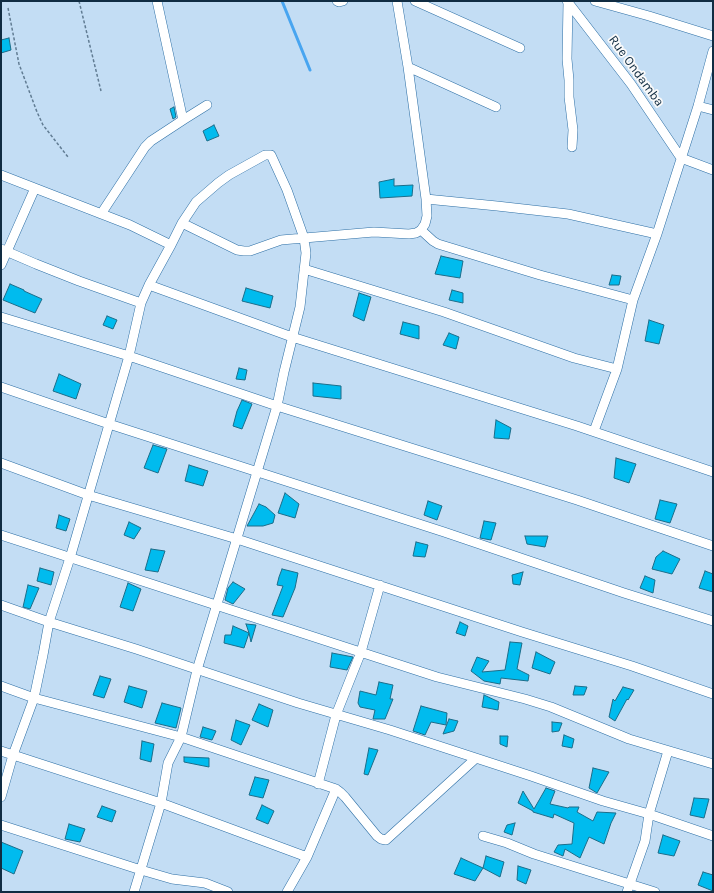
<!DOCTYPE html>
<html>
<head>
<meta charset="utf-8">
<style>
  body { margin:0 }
  #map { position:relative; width:714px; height:893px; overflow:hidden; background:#c3ddf4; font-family:Karla,sans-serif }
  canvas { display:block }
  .frame { position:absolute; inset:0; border:2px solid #102c42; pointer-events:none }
</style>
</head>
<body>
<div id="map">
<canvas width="714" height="893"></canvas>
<div class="frame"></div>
</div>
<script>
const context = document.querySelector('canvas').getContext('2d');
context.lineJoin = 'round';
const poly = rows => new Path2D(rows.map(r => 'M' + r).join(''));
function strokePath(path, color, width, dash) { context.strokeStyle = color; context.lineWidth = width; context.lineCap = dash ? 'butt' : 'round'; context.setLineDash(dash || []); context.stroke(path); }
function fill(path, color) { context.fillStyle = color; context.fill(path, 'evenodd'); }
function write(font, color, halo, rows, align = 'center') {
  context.font = font + ' Karla,sans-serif'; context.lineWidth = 3.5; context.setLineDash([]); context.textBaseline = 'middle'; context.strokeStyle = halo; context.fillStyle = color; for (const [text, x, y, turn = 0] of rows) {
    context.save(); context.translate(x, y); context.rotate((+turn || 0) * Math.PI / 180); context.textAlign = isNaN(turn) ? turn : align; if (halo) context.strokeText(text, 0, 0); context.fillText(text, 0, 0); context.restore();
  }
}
strokePath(poly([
  [282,1,310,70]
]), '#48a5f0', 3);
const building = poly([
  [9,38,11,50,1,53,1,40,9,38],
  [174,107,176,117,173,119,170,109,174,107],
  [214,125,219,136,207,141,203,131,214,125],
  [394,179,394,186,413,185,412,196,380,198,379,182,394,179],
  [441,256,463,261,460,278,435,274,441,256],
  [612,275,621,276,619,285,609,285,612,275],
  [10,284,24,290,24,291,42,299,35,313,3,300,10,284],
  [246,288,273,296,270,308,242,301,246,288],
  [452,290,463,293,463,303,449,300,452,290],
  [359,293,371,297,364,321,353,316,359,293],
  [107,316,117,320,113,329,103,325,107,316],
  [649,320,664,325,659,344,645,341,649,320],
  [403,322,419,326,419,339,400,334,403,322],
  [449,333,459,337,456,349,443,345,449,333],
  [239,368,247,370,245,380,236,379,239,368],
  [59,374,81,384,76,399,53,391,59,374],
  [313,383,341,386,341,399,313,396,313,383],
  [242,400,252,404,242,429,233,426,237,411,242,400],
  [496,420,511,428,509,439,494,438,496,420],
  [153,445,167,449,158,473,144,468,153,445],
  [616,458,636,464,629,483,614,478,616,458],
  [189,465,208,471,203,486,185,481,189,465],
  [285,493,299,504,295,518,278,513,285,493],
  [660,500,677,504,670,523,655,519,660,500],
  [428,501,442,506,437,520,424,515,428,501],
  [259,504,266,507,275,515,273,523,263,526,247,526,259,504],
  [59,515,70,519,66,531,56,528,59,515],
  [484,521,496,523,491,540,480,538,484,521],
  [129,522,141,528,134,539,124,535,129,522],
  [525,536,548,536,545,547,527,544,525,536],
  [416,542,428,545,425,557,413,556,416,542],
  [151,549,165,551,158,572,145,570,151,549],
  [663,551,680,559,672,574,652,569,656,557,663,551],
  [40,568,54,572,51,585,37,581,40,568],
  [282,569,298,573,295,588,283,617,272,615,283,586,277,585,279,577,282,569],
  [705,571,713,574,713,592,699,588,705,571],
  [523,572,520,585,513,584,512,575,523,572],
  [645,576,655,580,653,593,640,588,645,576],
  [233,582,245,589,233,604,225,600,228,588,233,582],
  [128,583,141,589,133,611,120,607,128,583],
  [28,585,39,588,30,609,23,607,28,585],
  [460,622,468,626,465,636,456,633,460,622],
  [246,624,256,625,251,642,249,633,246,624],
  [233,626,249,633,244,648,224,643,225,635,231,635,233,626],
  [510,642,522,643,517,669,529,675,528,681,501,678,500,684,484,681,471,671,477,657,489,661,482,672,505,670,510,642],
  [536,652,555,662,550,674,532,668,536,652],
  [332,653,353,657,347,670,330,667,332,653],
  [100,676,111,679,104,698,93,695,100,676],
  [379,682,393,685,390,699,393,699,385,719,373,719,375,710,360,707,358,703,360,691,376,695,379,682],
  [129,686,147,691,142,708,124,702,129,686],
  [575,686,587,687,584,695,573,695,575,686],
  [623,687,634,690,628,700,627,699,615,721,609,717,613,699,615,701,623,687],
  [484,695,499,702,498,710,482,707,484,695],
  [162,703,181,708,176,728,155,723,162,703],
  [259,704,273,710,268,727,252,720,259,704],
  [421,706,447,713,446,725,431,722,425,735,413,731,421,706],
  [449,719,458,721,454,731,443,734,449,719],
  [236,720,250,725,241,745,231,740,236,720],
  [552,722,562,723,559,731,552,732,552,722],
  [203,727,216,731,212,740,200,737,203,727],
  [564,735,574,739,572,748,562,746,564,735],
  [500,736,508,736,507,747,500,744,500,736],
  [142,741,154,744,151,762,140,759,142,741],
  [369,748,378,750,368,775,364,774,369,748],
  [184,757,209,758,209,767,184,762,184,757],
  [593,768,609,772,597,793,589,788,593,768],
  [255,777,269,780,263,798,249,795,255,777],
  [546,788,555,791,550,804,568,808,569,807,579,807,577,812,593,821,597,812,616,813,611,823,604,844,589,837,580,858,565,849,563,856,554,852,558,845,572,844,574,823,554,814,553,818,533,812,533,811,518,803,523,791,534,809,546,788],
  [694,798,709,799,704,818,690,815,694,798],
  [262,805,274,811,268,824,256,819,262,805],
  [102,806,116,811,112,822,97,817,102,806],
  [515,823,512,835,504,832,507,825,515,823],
  [69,824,85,829,80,842,65,839,69,824],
  [663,835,680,841,674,856,658,853,663,835],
  [1,842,23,851,14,874,1,868,1,842],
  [486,856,504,862,500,877,483,868,486,856],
  [461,858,483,868,475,881,454,874,461,858],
  [518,866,531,870,526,884,517,880,518,866],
  [703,872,713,875,713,891,698,885,703,872]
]);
fill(building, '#0be');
strokePath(building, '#1c6d89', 1);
const minor = poly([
  [157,1,183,120],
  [337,1,339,2,343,1],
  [415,1,520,48],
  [567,1,631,84,681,158,713,170],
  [595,1,649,16,713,36],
  [568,2,567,59,569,80,569,97,573,130,572,147],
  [408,67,496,107],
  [698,106,713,110],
  [1,175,130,225,171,245],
  [426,199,497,206,568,214,657,234],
  [101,214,145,147,151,141,183,120,207,105],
  [182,223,237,250,244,251,250,251,281,240,374,232,409,234,416,233,421,230,425,224,427,216,426,199,408,67,397,1],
  [421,230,433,241,438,244,540,275,633,300],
  [1,249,36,264,79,281,141,303],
  [1,265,35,188],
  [304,269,444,312,574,358,617,369],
  [149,285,292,337,577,426,713,472],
  [1,317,129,356,277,406,577,500,713,546],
  [1,387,109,424,444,532,624,593,713,621],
  [594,431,617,369,633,300,657,234,698,106,713,51],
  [1,463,88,495,237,539,522,632,632,666,713,694],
  [1,535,437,677,525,699,551,707,629,739,713,764],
  [1,605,49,622,136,649,298,703,390,730,531,776,603,801,649,814,713,836],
  [1,686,34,698,181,737,336,789,340,792,345,797,377,836,381,839,386,840,475,759],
  [1,751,161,803,307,857],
  [318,784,336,715,361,652,380,585],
  [1,797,13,755,34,698,43,655,49,622,70,558,129,356,141,303,149,285,171,245,182,223,196,202,218,183,229,175,265,155,271,155,287,190,304,238,306,253,300,307,284,372,277,406,197,670,181,737,168,763,161,803,134,892],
  [1,825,141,870,172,879,205,883,228,892],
  [483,836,507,843,534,854,655,892],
  [287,892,307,857,336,789],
  [627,892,645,841,649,814,668,751]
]);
strokePath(minor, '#2d6fa5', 10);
strokePath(poly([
  [79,1,101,91],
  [8,8,19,64,37,112,43,125,68,157]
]), '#617c93', 1.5, [3, 2]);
strokePath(minor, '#fff', 9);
write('13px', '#102c42', '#fafafa', [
  ["Rue Ondamba",636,71,54]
]);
</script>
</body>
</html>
